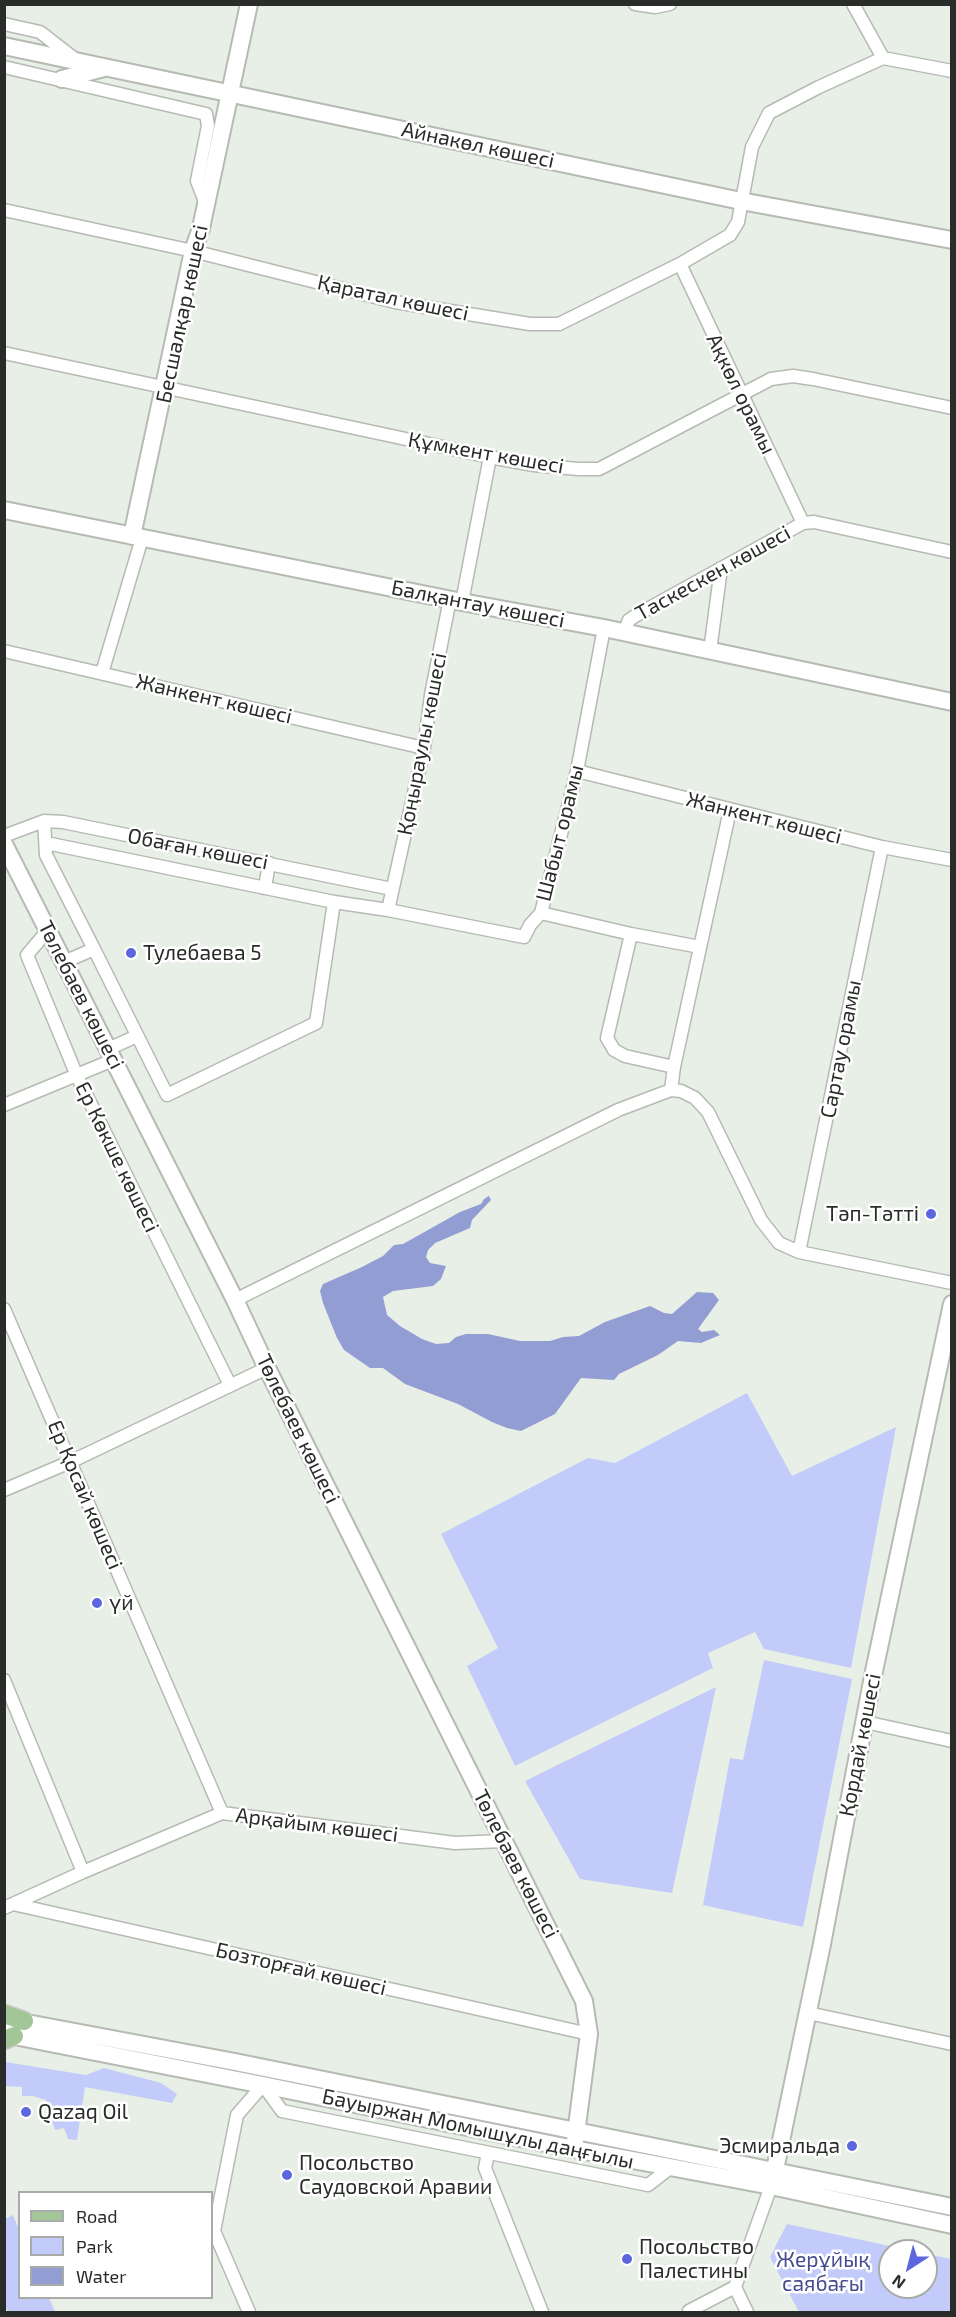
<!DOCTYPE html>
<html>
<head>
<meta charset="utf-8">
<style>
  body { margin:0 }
  #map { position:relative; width:956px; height:2317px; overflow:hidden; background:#e8efe6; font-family:"Exo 2",sans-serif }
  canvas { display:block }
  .frame { position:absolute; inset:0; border:6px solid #292c29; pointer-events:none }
  .legend { position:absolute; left:18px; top:2191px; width:195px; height:108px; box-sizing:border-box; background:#fff; border:2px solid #a9aba9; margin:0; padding:8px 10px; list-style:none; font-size:18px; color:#292c29 }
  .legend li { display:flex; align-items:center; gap:12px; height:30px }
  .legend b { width:30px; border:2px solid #a9aba9 }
  .north { position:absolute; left:878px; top:2239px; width:60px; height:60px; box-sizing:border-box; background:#fff; border:2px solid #a9aba9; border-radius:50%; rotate:216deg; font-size:16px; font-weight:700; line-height:24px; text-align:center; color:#292c29 }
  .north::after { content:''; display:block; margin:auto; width:21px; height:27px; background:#5c66de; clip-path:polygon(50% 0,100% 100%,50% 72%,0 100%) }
</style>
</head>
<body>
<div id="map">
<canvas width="956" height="2317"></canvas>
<div class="frame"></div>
<ul class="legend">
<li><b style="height:8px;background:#a3c698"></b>Road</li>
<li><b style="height:16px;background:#c2cbf9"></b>Park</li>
<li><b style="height:16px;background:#929dd3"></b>Water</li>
</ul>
<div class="north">N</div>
</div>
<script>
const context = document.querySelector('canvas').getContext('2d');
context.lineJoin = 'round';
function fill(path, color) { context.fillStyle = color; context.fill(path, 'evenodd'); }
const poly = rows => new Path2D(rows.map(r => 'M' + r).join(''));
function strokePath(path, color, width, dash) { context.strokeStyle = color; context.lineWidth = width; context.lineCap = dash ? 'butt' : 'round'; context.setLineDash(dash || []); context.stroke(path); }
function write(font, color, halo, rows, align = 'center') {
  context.font = font + ' "Exo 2",sans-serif'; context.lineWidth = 5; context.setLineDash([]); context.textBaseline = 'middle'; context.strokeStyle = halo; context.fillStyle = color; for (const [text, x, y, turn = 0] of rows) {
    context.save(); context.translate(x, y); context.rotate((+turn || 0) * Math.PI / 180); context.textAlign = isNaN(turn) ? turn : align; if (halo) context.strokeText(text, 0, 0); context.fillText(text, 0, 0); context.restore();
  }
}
fill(poly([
  [747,1393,792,1476,896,1427,851,1668,764,1649,755,1632,708,1653,713,1668,515,1766,467,1666,498,1648,441,1534,588,1458,615,1463],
  [764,1660,852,1679,803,1927,703,1905,730,1758,743,1760],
  [716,1687,672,1893,580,1879,525,1781],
  [5,2062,86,2075,104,2068,161,2083,177,2094,172,2103,85,2087,77,2140,68,2139,64,2128,55,2130,46,2100,33,2096,22,2096,22,2087,5,2086],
  [13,2215,19,2230,20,2298,49,2298,55,2312,8,2312,4,2304,5,2219],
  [787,2224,913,2251,890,2251,890,2287,926,2287,926,2254,951,2259,951,2312,799,2312,770,2257]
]), '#c2cbf9');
fill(poly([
  [489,1196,491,1200,472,1220,470,1228,435,1243,428,1250,426,1257,430,1263,446,1266,441,1279,433,1286,393,1291,383,1297,387,1315,400,1326,422,1339,436,1344,449,1343,456,1337,466,1334,488,1334,520,1341,550,1341,563,1337,579,1336,605,1322,650,1306,664,1313,672,1314,697,1292,713,1293,719,1300,698,1329,702,1332,714,1330,720,1335,701,1343,678,1341,658,1355,619,1374,614,1380,581,1378,555,1414,521,1431,507,1428,492,1422,458,1404,405,1384,383,1368,370,1368,344,1350,337,1338,323,1303,320,1291,323,1284,362,1267,383,1256,394,1245,403,1244,460,1212,481,1204,484,1199]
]), '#929dd3');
const street = poly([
  [635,4,655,7,670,4],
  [853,4,883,58],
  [4,24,40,32,76,60],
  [4,67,206,114,208,126,197,181,206,204],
  [4,210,193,251,395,302,530,324,559,324,680,264,730,235,738,222,752,147,769,113,819,87,883,58,952,71],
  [680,264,803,523],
  [4,353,490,457,534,465,578,469,599,469,771,379,793,376,813,379,952,408],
  [462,602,490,457],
  [604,628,577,771,541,913,631,934,700,947],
  [624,633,629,620,635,616,803,523,814,522,952,552],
  [4,651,424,748],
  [710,651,721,568],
  [102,673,142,538],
  [577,771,882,847,952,860],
  [44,821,46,855,94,949],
  [4,836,44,821,63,822,392,889],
  [46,843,334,902,316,1023,167,1095,94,949,64,962],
  [265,888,269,863],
  [334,902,388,910,424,748,431,695,450,599],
  [388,910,524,937,530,925,541,913],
  [48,930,27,955,77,1076,230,1385],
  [631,934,607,1038,614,1050,625,1056,674,1067,671,1090,681,1091,695,1098,708,1112,761,1220,779,1243,799,1252,952,1283],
  [108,1049,137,1036],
  [674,1067,730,810],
  [4,1105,113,1060],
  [799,1252,882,847],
  [235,1300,618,1110,671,1090],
  [4,1309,222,1813],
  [4,1490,70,1462,267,1368],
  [4,1680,83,1872],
  [865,1722,952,1741],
  [13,1904,589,2034],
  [4,1908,83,1872,222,1813,455,1843,504,1841],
  [808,2013,952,2044],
  [488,2153,485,2168,542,2312],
  [689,2311,735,2287],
  [249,2312,214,2231,237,2115,263,2085,282,2111,648,2185,670,2168],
  [747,2312,735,2287,771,2186]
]);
const secondary = poly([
  [4,46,741,201,952,240],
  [62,79,104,68],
  [4,510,462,602,604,628,952,702],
  [132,536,193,251,201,228,249,4],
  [4,844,235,1300,267,1368,584,2001,589,2034,574,2149],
  [11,2020,235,2062,952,2207],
  [4,2034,263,2085,574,2149,771,2186,952,2225],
  [773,2179,822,1944,873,1676,952,1304]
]);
const primary = poly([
  [4,2014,24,2021],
  [4,2040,14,2036]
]);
strokePath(street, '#b5bbb3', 15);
strokePath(secondary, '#b5bbb3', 20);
strokePath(primary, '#ccc', 21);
strokePath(street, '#fff', 12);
strokePath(secondary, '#fff', 16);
strokePath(primary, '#a3c698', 18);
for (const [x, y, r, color] of [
  [131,953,6,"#5c66de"],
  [931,1214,6,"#5c66de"],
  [97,1603,6,"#5c66de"],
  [26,2112,6,"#5c66de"],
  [852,2146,6,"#5c66de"],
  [287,2175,6,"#5c66de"],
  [627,2259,6,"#5c66de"]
]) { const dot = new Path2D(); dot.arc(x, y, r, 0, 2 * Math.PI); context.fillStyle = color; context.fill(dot); strokePath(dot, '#fff', 2); }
write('21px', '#292c29', '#fff', [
  ["Айнакөл көшесі",478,145,12],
  ["Қаратал көшесі",393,298,12],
  ["Бесшалқар көшесі",182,314,-78],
  ["Ақкөл орамы",741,394,64],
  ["Құмкент көшесі",486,453,10],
  ["Таскескен көшесі",713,573,-29],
  ["Балқантау көшесі",478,604,11],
  ["Жанкент көшесі",214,699,13],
  ["Қоңыраулы көшесі",422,744,-79],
  ["Жанкент көшесі",764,818,14],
  ["Шабыт орамы",560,833,-76],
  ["Обаған көшесі",198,849,11],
  ["Төлебаев көшесі",81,995,63],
  ["Сартау орамы",841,1049,-79],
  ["Ер Көкше көшесі",117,1157,64],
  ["Төлебаев көшесі",298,1429,64],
  ["Ер Қосай көшесі",85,1495,67],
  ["Қордай көшесі",860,1745,-79],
  ["Арқайым көшесі",317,1825,7],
  ["Төлебаев көшесі",516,1864,63],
  ["Бозторғай көшесі",301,1969,13],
  ["Бауыржан Момышұлы даңғылы",478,2129,12]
]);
write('21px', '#292c29', '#fff', [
  ["Тулебаева 5",143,953],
  ["Тәп-Тәтті",919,1214,"right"],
  ["үй",109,1603],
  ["Qazaq Oil",38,2112],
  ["Эсмиральда",840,2146,"right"],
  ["Посольство",299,2163],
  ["Саудовской Аравии",299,2187],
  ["Посольство",639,2247],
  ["Палестины",639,2271]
], 'left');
write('21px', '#444d90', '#fff', [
  ["Жерұйық",823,2260],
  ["саябағы",823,2284]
]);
</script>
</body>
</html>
